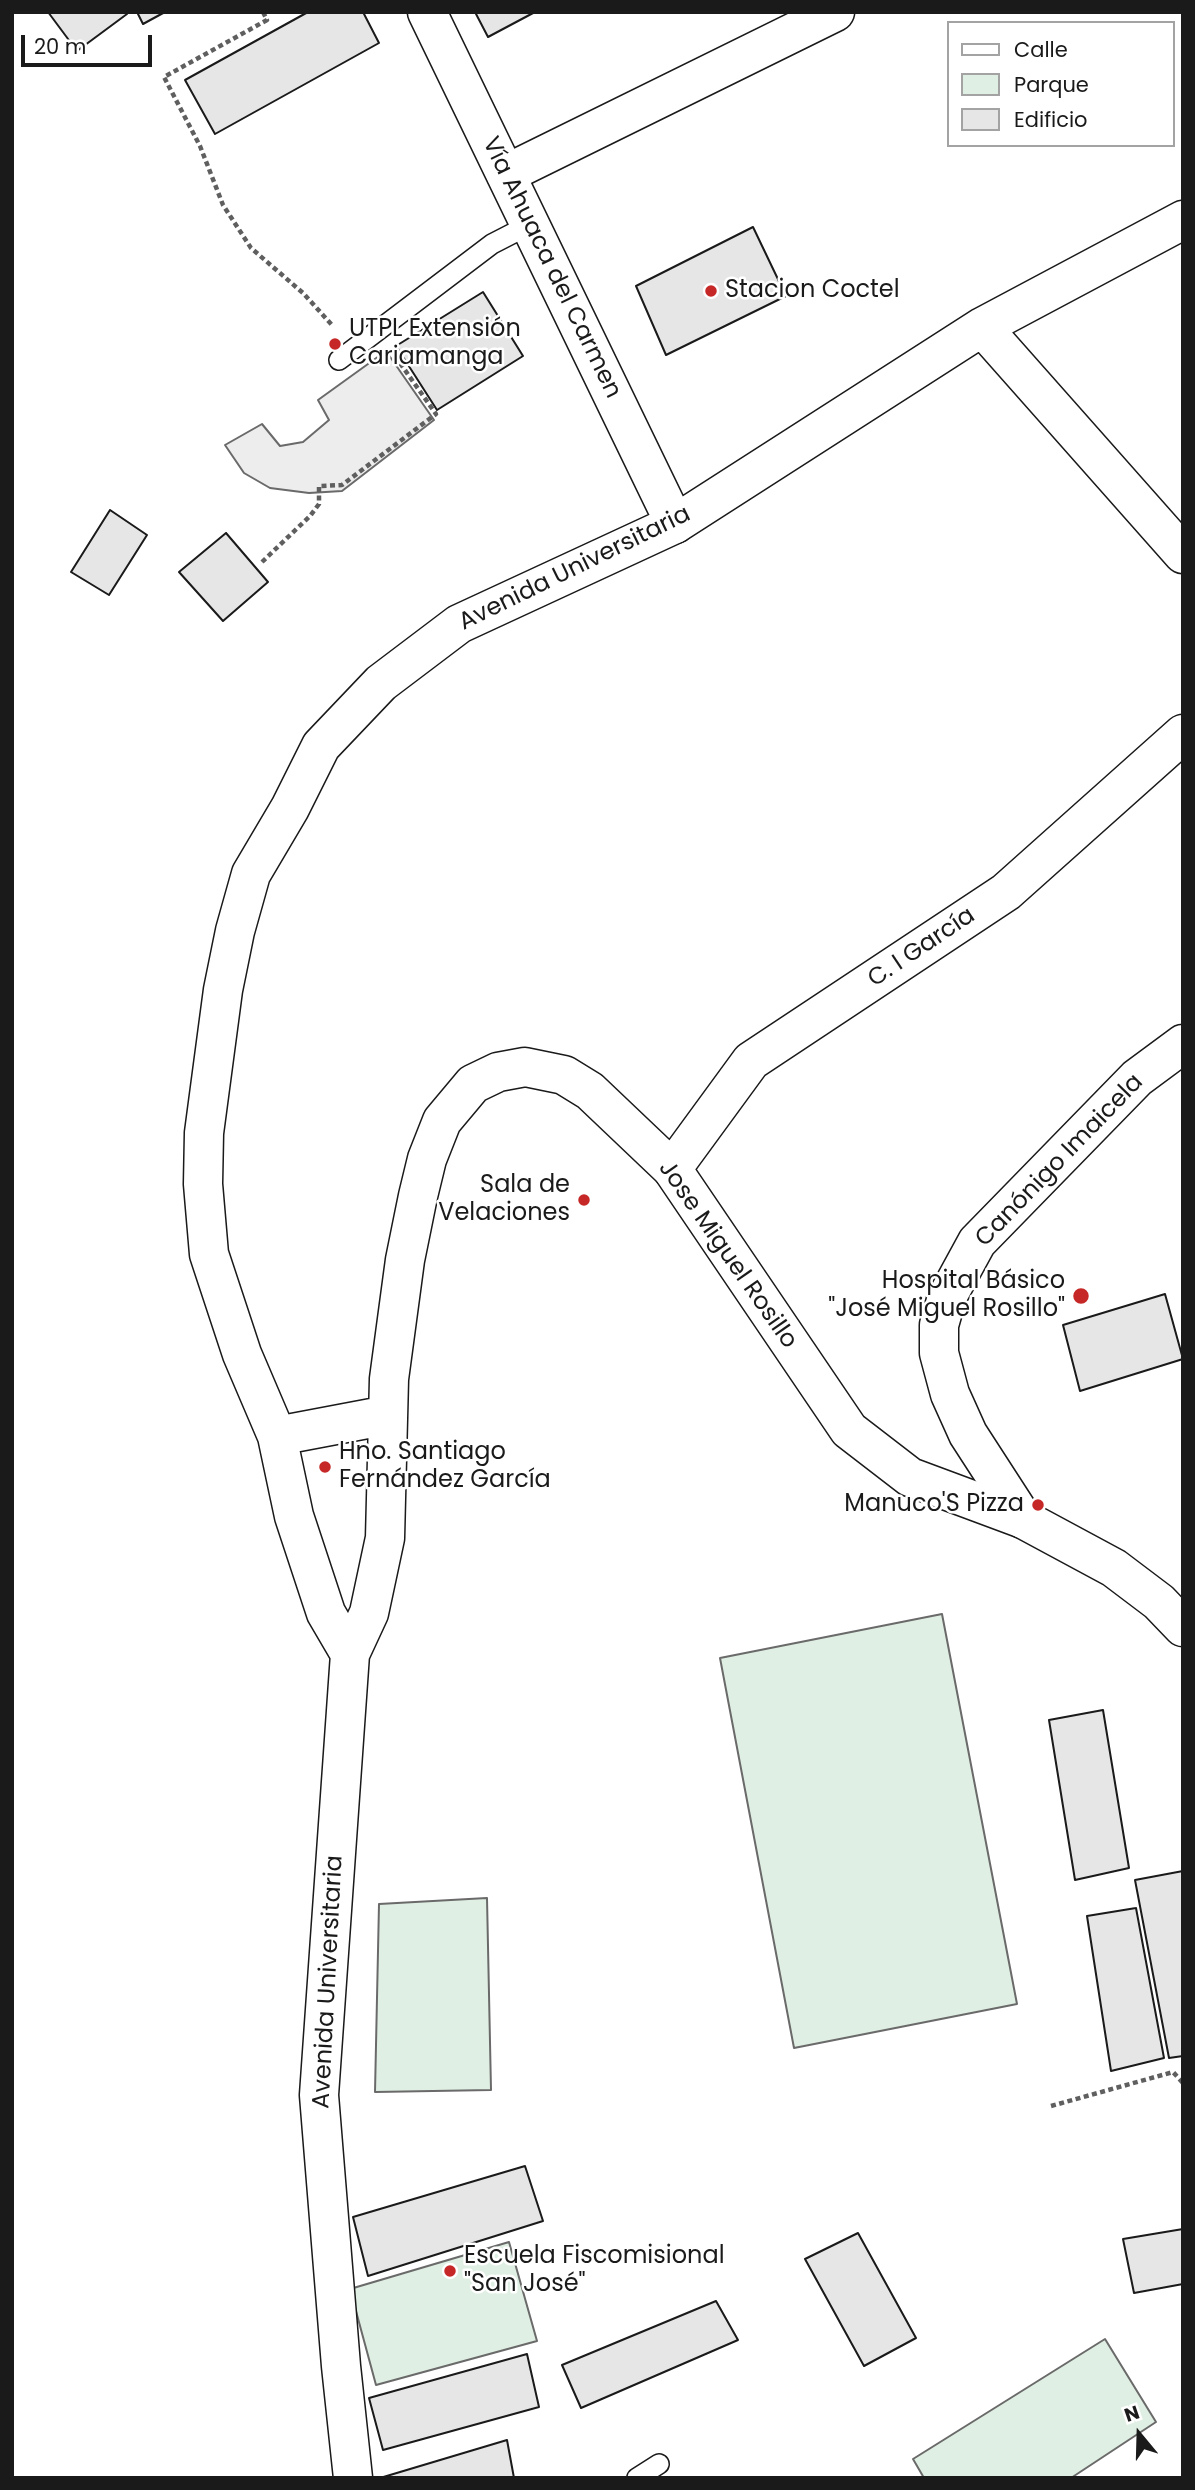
<!DOCTYPE html>
<html>
<head>
<meta charset="utf-8">
<style>
  body { margin:0 }
  #map { position:relative; width:1195px; height:2490px; overflow:hidden; background:#fff; font-family:Poppins,sans-serif }
  canvas { display:block }
  .frame { position:absolute; inset:0; border:14px solid #1a1a1a; pointer-events:none }
  .legend { position:absolute; left:947px; top:21px; width:228px; height:126px; box-sizing:border-box; background:#fff; border:2px solid #a3a3a3; margin:0; padding:9px 12px; list-style:none; font-size:21px; color:#1a1a1a }
  .legend li { display:flex; align-items:center; gap:14px; height:35px }
  .legend b { width:35px; border:2px solid #a3a3a3 }
  .north { position:absolute; left:1104px; top:2399px; width:70px; height:70px; -webkit-text-stroke:5px #fff; paint-order:stroke; rotate:341deg; font-size:19px; font-weight:700; line-height:28px; text-align:center; color:#1a1a1a }
  .north::after { content:''; display:block; margin:auto; width:24px; height:32px; background:#1a1a1a; clip-path:polygon(50% 0,100% 100%,50% 72%,0 100%) }
  .scale { position:absolute; left:21px; top:35px; width:131px; height:32px; box-sizing:border-box; border:4px solid #1a1a1a; border-top:0; padding-left:9px; font-size:21px; line-height:24px; white-space:nowrap; color:#1a1a1a; -webkit-text-stroke:5px #fff; paint-order:stroke }
</style>
</head>
<body>
<div id="map">
<canvas width="1195" height="2490"></canvas>
<div class="frame"></div>
<ul class="legend">
<li><b style="height:9px;background:#fff"></b>Calle</li>
<li><b style="height:19px;background:#e0efe3"></b>Parque</li>
<li><b style="height:19px;background:#e6e6e6"></b>Edificio</li>
</ul>
<div class="north">N</div>
<div class="scale">20 m</div>
</div>
<script>
const context = document.querySelector('canvas').getContext('2d');
context.lineJoin = 'round';
function fill(path, color) { context.fillStyle = color; context.fill(path, 'evenodd'); }
const poly = rows => new Path2D(rows.map(r => 'M' + r).join(''));
function strokePath(path, color, width, dash) { context.strokeStyle = color; context.lineWidth = width; context.lineCap = dash ? 'butt' : 'round'; context.setLineDash(dash || []); context.stroke(path); }
function write(font, color, halo, rows, align = 'center') {
  context.font = font + ' Poppins,sans-serif'; context.lineWidth = 5; context.setLineDash([]); context.textBaseline = 'middle'; context.strokeStyle = halo; context.fillStyle = color; for (const [text, x, y, turn = 0] of rows) {
    context.save(); context.translate(x, y); context.rotate((+turn || 0) * Math.PI / 180); context.textAlign = isNaN(turn) ? turn : align; if (halo) context.strokeText(text, 0, 0); context.fillText(text, 0, 0); context.restore();
  }
}
const green = poly([
  [942,1614,1017,2004,794,2048,720,1658,942,1614],
  [487,1898,491,2090,375,2092,379,1904,487,1898],
  [509,2242,537,2341,376,2385,350,2289,509,2242],
  [1105,2339,1156,2422,1071,2478,924,2478,913,2459,1105,2339]
]);
fill(green, '#e0efe3');
strokePath(green, '#6a6a6a', 2);
const parking = poly([
  [386,351,434,420,342,491,309,493,270,488,244,473,225,445,262,424,280,446,303,442,329,420,318,400,386,351]
]);
fill(parking, '#ededed');
strokePath(parking, '#6a6a6a', 2);
const building = poly([
  [48,12,126,12,127,14,77,51,48,12],
  [137,12,165,12,143,24,137,12],
  [308,12,363,12,379,43,215,134,185,80,308,12],
  [475,12,535,12,488,37,475,12],
  [753,227,786,296,666,355,636,286,753,227],
  [483,292,523,356,437,410,396,346,483,292],
  [110,510,147,535,109,595,71,572,110,510],
  [226,533,268,582,223,621,179,572,226,533],
  [1165,1294,1183,1359,1080,1391,1063,1325,1165,1294],
  [1103,1710,1129,1868,1075,1880,1049,1720,1103,1710],
  [1183,1871,1183,2056,1169,2058,1135,1880,1183,1871],
  [1136,1908,1164,2058,1111,2071,1087,1916,1136,1908],
  [525,2166,543,2221,368,2276,353,2217,525,2166],
  [1183,2229,1183,2284,1134,2293,1123,2239,1183,2229],
  [858,2233,916,2338,864,2366,805,2259,858,2233],
  [716,2301,738,2340,581,2408,562,2365,716,2301],
  [527,2354,539,2407,383,2450,369,2398,527,2354],
  [507,2440,514,2478,380,2478,507,2440]
]);
fill(building, '#e6e6e6');
strokePath(building, '#1a1a1a', 2);
const lane = poly([
  [339,360,492,244,529,225],
  [637,2478,659,2464]
]);
const street = poly([
  [506,174,835,12],
  [982,327,1183,554],
  [675,524,982,327,1183,220],
  [672,1169,751,1061,1006,892,1183,734],
  [1023,1519,968,1434,950,1394,939,1353,939,1325,947,1297,977,1242,1137,1078,1183,1044]
]);
const secondary = poly([
  [277,1436,388,1415],
  [350,1654,326,1613,294,1516,277,1436,242,1354,209,1254,203,1184,204,1133,223,990,235,931,251,874,290,808,321,746,381,683,459,624,675,524,427,12],
  [353,2478,341,2366,319,2095,350,1654,369,1613,385,1538,389,1379,405,1260,418,1196,427,1159,442,1121,473,1084,498,1072,525,1067,564,1075,590,1091,672,1169,849,1430,910,1477,1023,1519,1114,1568,1159,1602,1183,1627]
]);
strokePath(lane, '#1a1a1a', 22);
strokePath(street, '#1a1a1a', 41);
strokePath(secondary, '#1a1a1a', 41);
strokePath(poly([
  [263,12,267,20,164,77,200,146,223,205,251,248,303,293,332,325],
  [262,562,310,516,319,504,319,486,342,485,436,414,395,356],
  [1051,2106,1173,2072,1183,2083]
]), '#5f5f5f', 4.5, [5, 3.5]);
strokePath(lane, '#fff', 19);
strokePath(street, '#fff', 38);
strokePath(secondary, '#fff', 38);
for (const [x, y, r, color] of [
  [711,291,7,"#c62828"],
  [335,344,7,"#c62828"],
  [584,1200,7,"#c62828"],
  [1081,1296,9,"#c62828"],
  [325,1467,7,"#c62828"],
  [1038,1505,7,"#c62828"],
  [450,2271,7,"#c62828"]
]) { const dot = new Path2D(); dot.arc(x, y, r, 0, 2 * Math.PI); context.fillStyle = color; context.fill(dot); strokePath(dot, '#fff', 2.5); }
write('24px', '#1a1a1a', '#fff', [
  ["Vía Ahuaca del Carmen",551,268,64],
  ["Avenida Universitaria",575,569,-26],
  ["C. I García",922,948,-34],
  ["Canónigo Imaicela",1060,1161,-46],
  ["Jose Miguel Rosillo",727,1255,55],
  ["Avenida Universitaria",329,1982,-87]
]);
write('24px', '#1a1a1a', '#fff', [
  ["Stacion Coctel",725,291],
  ["UTPL Extensión",349,330],
  ["Cariamanga",349,358],
  ["Sala de",570,1186,"right"],
  ["Velaciones",570,1214,"right"],
  ["Hospital Básico",1065,1282,"right"],
  ["\"José Miguel Rosillo\"",1065,1310,"right"],
  ["Hno. Santiago",339,1453],
  ["Fernández García",339,1481],
  ["Manuco'S Pizza",1024,1505,"right"],
  ["Escuela Fiscomisional",464,2257],
  ["\"San José\"",464,2285]
], 'left');
</script>
</body>
</html>
